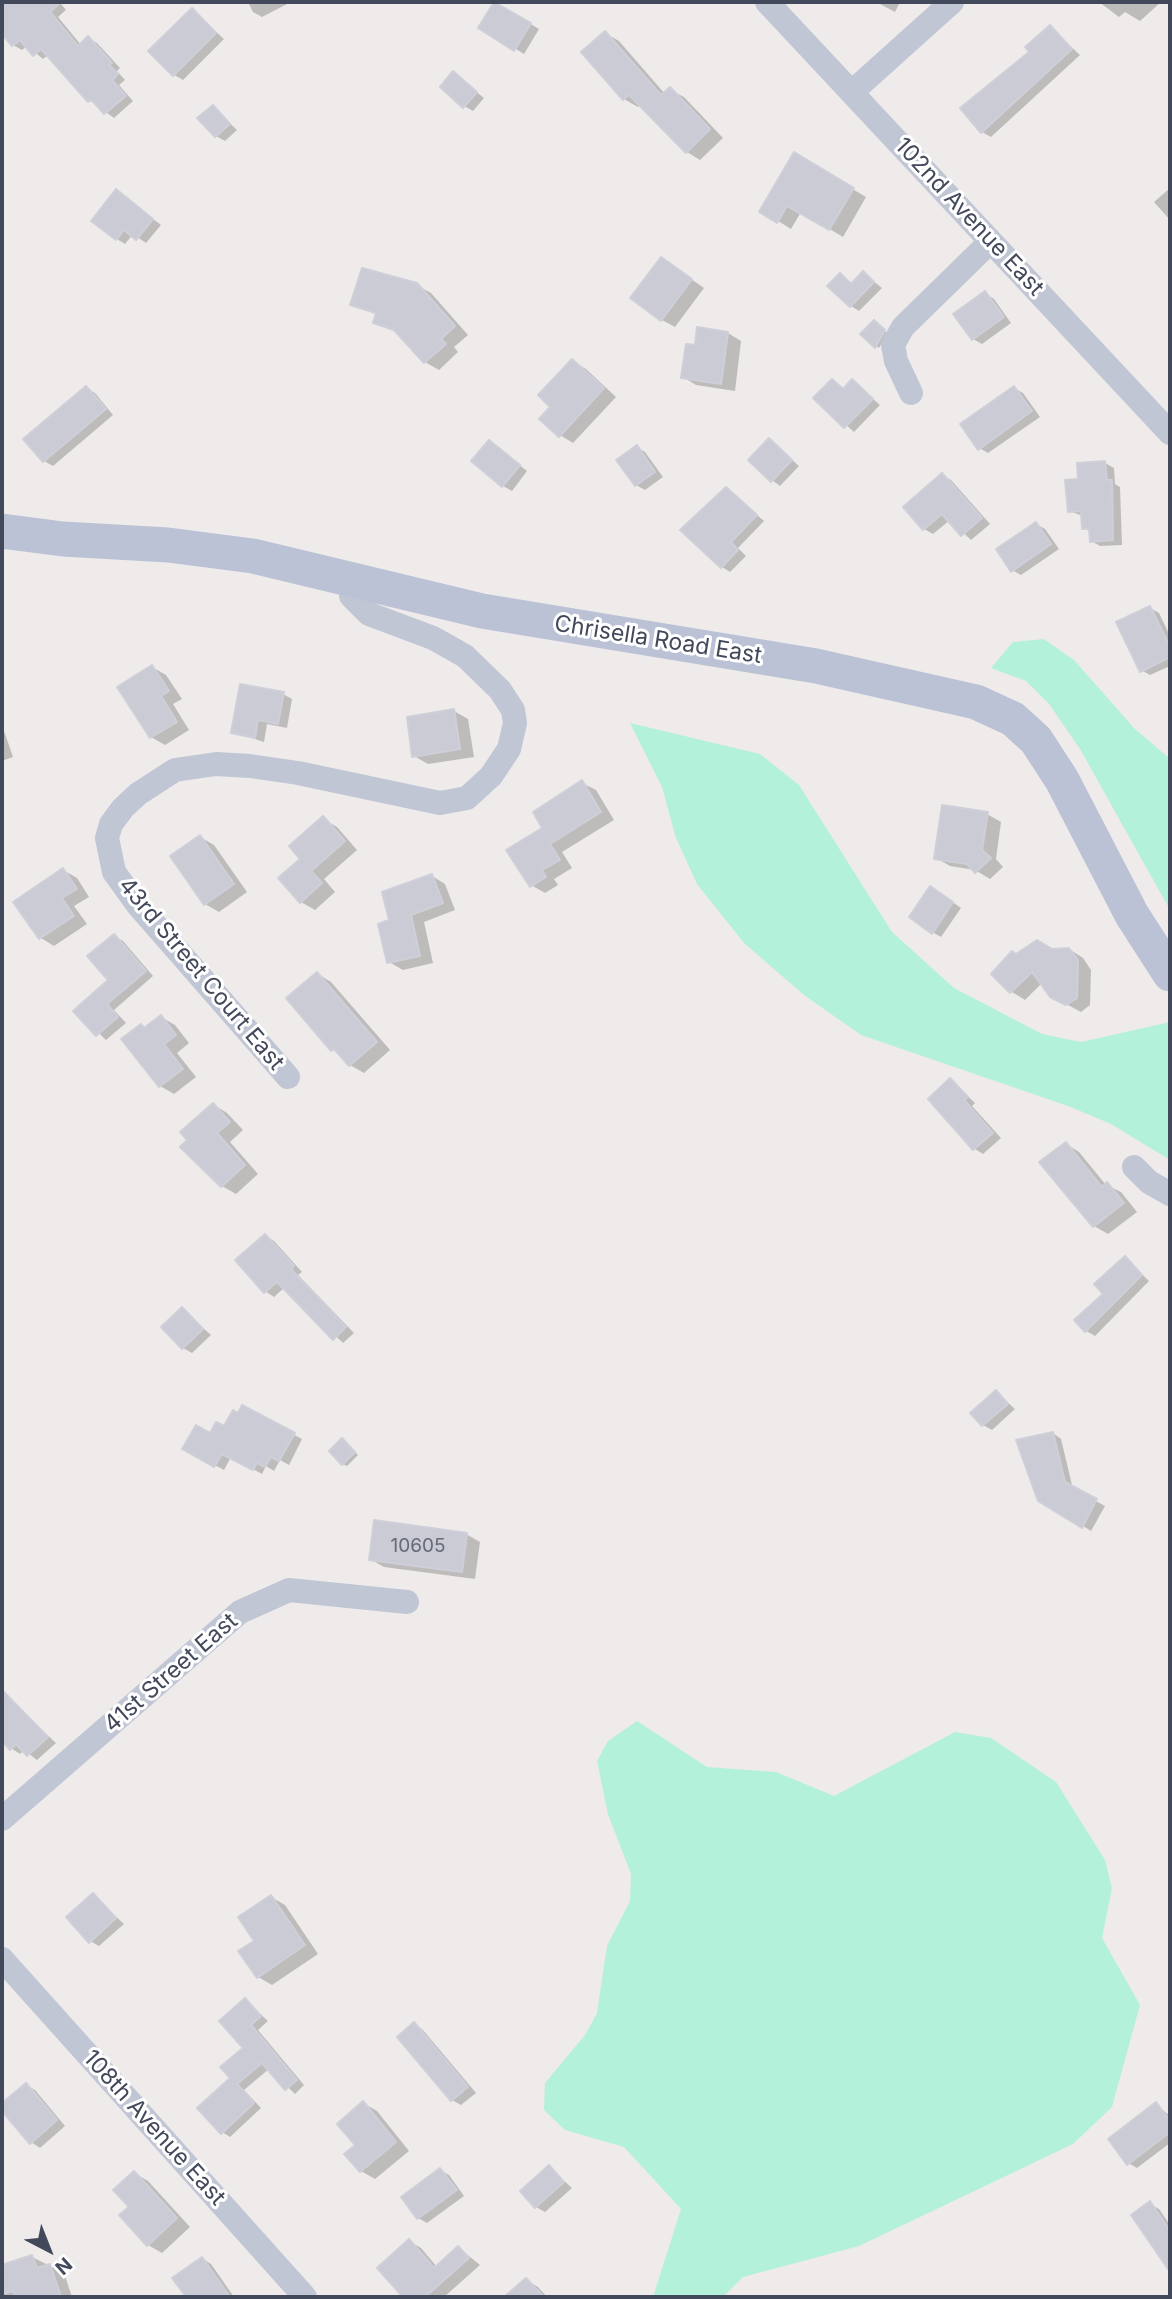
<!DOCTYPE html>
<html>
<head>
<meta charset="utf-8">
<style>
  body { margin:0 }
  #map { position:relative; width:1172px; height:2299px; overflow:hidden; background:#eeebea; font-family:Inter,sans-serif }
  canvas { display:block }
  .frame { position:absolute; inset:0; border:4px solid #42495a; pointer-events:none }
  .north { position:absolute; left:14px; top:2215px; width:70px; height:70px; -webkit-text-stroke:5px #fff; paint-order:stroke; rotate:138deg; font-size:19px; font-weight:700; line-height:28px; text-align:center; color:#42495a }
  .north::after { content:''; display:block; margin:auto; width:24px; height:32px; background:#42495a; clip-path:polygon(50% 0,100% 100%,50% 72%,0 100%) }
</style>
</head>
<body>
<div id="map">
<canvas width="1172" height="2299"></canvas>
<div class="frame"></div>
<div class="north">N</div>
</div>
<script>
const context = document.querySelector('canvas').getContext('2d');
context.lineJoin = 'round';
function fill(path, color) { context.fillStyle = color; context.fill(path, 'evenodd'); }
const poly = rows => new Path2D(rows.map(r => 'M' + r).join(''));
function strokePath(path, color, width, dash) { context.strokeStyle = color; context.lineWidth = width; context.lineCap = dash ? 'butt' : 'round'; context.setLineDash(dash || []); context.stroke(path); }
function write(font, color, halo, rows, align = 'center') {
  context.font = font + ' Inter,sans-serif'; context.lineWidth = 6; context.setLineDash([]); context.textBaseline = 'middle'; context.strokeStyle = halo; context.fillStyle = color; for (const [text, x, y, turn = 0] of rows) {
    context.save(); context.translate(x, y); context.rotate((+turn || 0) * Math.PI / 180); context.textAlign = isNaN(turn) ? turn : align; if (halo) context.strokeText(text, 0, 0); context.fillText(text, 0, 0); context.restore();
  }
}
fill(poly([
  [1044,639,1074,660,1134,728,1170,759,1170,910,1080,749,1049,704,1026,681,991,668,1013,642],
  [630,723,760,754,799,785,892,932,954,988,1042,1034,1081,1042,1170,1022,1170,1160,1111,1124,1068,1106,861,1035,804,995,744,943,697,884,676,838,662,787],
  [637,1721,707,1767,776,1772,834,1796,955,1732,991,1738,1056,1782,1105,1860,1112,1888,1102,1938,1140,2005,1112,2107,1073,2144,859,2246,743,2277,723,2297,655,2297,654,2294,681,2209,624,2147,565,2130,544,2110,545,2083,585,2035,597,2013,607,1946,630,1901,631,1874,608,1814,597,1761,608,1741]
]), '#b4f1da');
fill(poly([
  [3,2,63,2,61,4,66,10,58,17,81,45,88,38,97,43,120,68,117,71,125,80,119,85,133,101,114,118,89,100,48,55,43,59,27,46,22,50,13,45,2,31,2,13,8,8],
  [248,2,291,2,262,17,253,12],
  [876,2,900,2,895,12],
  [1099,2,1161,2,1140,21,1125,12,1119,17],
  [495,3,539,29,524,54,480,27],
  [192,10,224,39,183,80,174,75],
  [1050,27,1080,55,991,137,982,132],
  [605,33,619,41,665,94,670,90,684,97,723,138,700,160,687,152,640,105,638,107,624,99],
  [454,74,484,98,473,111,464,106],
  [213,107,237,130,225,141,216,136],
  [795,155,866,197,843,237,801,212,791,229,762,211],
  [1170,188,1170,220,1154,202],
  [117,192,161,225,146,243,133,234,125,244,117,239],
  [662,259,704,288,675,327,662,320],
  [864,274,882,288,859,311,851,306,840,275,853,284],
  [416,285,431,293,468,335,454,347,458,352,439,370,425,362,400,334,375,322,378,315,352,304],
  [985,293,994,299,1011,323,982,344,973,339],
  [878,324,887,333,879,348,876,346],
  [728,333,741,341,735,391,696,385,683,377,696,347],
  [572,361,586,369,616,397,573,443,560,435,553,407],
  [833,381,845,389,852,381,880,405,854,432,816,398],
  [86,388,95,393,113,415,53,466,44,461],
  [1014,388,1023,393,1040,417,988,453,979,448],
  [769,440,799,466,780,486,772,480],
  [490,442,527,471,512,491,503,486],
  [637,447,645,452,663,477,645,490,636,485],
  [1105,463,1114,468,1115,484,1120,487,1122,545,1100,546,1091,541,1091,532,1084,528,1083,516,1069,511],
  [942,475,951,480,990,524,971,540,950,520,933,534,924,529,906,507],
  [727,489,764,521,738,548,746,556,730,572,722,567],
  [1036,524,1045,529,1059,549,1021,575,1012,570],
  [1150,608,1159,613,1170,636,1170,666,1150,675,1141,670],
  [152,667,166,675,182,699,173,704,189,730,165,745,151,737],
  [283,694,292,699,287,728,267,724,264,742,233,732],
  [454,711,468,719,474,757,428,764,414,756],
  [2,725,13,757,2,761],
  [582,783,596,790,614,820,562,852,572,868,554,879,558,885,545,893,531,885,545,828],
  [987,814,1001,822,996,859,1003,867,990,879,975,870,950,866,936,858],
  [323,819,337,827,357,850,324,879,335,892,315,910,301,902,303,859],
  [200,837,214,845,247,892,219,912,205,904],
  [63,870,77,878,89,897,74,906,87,924,54,946,41,938,16,902],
  [432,876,445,884,455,910,424,922,433,963,403,970,389,962,391,921],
  [940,893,961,908,941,937,932,932],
  [114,936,123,941,153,976,114,1010,126,1023,106,1040,76,1011,110,980],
  [1069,949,1083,958,1091,970,1090,1005,1081,1012,1066,1004,1042,983,1025,1000,1012,992,993,974,1017,956],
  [318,974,331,982,390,1050,364,1073,350,1065,289,998],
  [161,1017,175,1025,189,1043,177,1053,196,1077,174,1094,160,1086,141,1026,146,1029],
  [951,1080,975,1103,972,1106,1001,1138,983,1154,975,1149,930,1099],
  [214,1105,227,1113,243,1130,230,1142,258,1174,236,1194,222,1186],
  [1066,1144,1079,1152,1106,1185,1121,1192,1137,1212,1108,1234,1094,1226,1041,1163],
  [265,1236,274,1241,302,1272,298,1275,354,1333,343,1343,285,1287,274,1297,265,1291],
  [1125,1258,1149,1281,1095,1336,1086,1331],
  [182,1309,211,1335,192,1353,183,1348],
  [996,1392,1015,1409,992,1430,983,1425],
  [243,1407,302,1439,289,1465,280,1460,274,1471,266,1466,262,1474,231,1457,224,1470,185,1449,225,1428],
  [1053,1433,1061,1439,1073,1489,1105,1506,1091,1531,1039,1499],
  [346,1443,358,1455,347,1466,343,1464],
  [466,1534,480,1542,475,1579,384,1567,370,1559],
  [8,1698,56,1743,37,1760,24,1750,20,1754,11,1748,2,1739,2,1704],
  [93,1895,124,1924,99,1946,90,1941],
  [271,1897,285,1905,318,1954,272,1985,258,1977,241,1951,256,1941],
  [245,2000,268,2021,258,2030,304,2085,295,2094,269,2069,244,2090,261,2108,230,2137,222,2132,246,2049],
  [415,2024,423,2030,476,2093,461,2105,452,2100,399,2037],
  [26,2085,35,2090,65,2126,40,2148,31,2142,2,2108],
  [363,2103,377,2111,409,2151,375,2179,361,2171,347,2154,357,2145],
  [1156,2104,1170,2116,1170,2143,1137,2168,1128,2163],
  [549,2167,572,2188,545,2212,536,2207],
  [440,2170,449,2175,464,2196,427,2223,418,2218],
  [134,2173,148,2181,190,2227,162,2253,148,2245,131,2207],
  [1150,2204,1159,2209,1170,2225,1170,2267],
  [409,2241,421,2248,437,2267,459,2248,480,2265,444,2297,405,2297,380,2268],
  [32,2257,64,2273,72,2297,6,2297,2,2295,2,2266],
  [203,2259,211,2264,234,2297,188,2297,175,2278],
  [526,2280,538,2287,547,2297,507,2297]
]), '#0003');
const building = poly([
  [2,2,61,2,50,12,78,46,88,36,112,63,109,65,118,74,112,80,126,96,104,114,91,99,88,102,41,49,33,56,20,40,12,46,2,34,2,2],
  [494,2,531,23,514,51,478,28,494,2],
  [192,8,216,33,173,76,148,51,192,8],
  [1050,25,1072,49,981,133,960,108,1029,52,1025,47,1050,25],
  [605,31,661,95,670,87,710,129,686,153,629,95,623,100,581,52,605,31],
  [453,71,477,92,463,108,440,87,453,71],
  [213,105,230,124,215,137,197,118,213,105],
  [794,152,854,188,829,230,787,206,777,223,759,212,794,152],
  [116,189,153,219,136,240,124,230,116,240,91,221,116,189],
  [661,257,692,279,661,321,630,298,661,257],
  [362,268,417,283,455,326,441,339,446,344,424,363,394,330,373,323,376,313,350,305,362,268],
  [863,271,874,282,850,307,827,286,840,273,851,284,863,271],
  [985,291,1004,317,972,340,953,314,985,291],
  [874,320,885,330,875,348,860,334,874,320],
  [697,327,728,332,721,384,681,378,686,344,695,345,697,327],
  [572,359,604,388,559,437,539,419,550,407,538,395,572,359],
  [832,379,843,389,852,379,873,399,844,428,813,398,832,379],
  [86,386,106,409,43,462,23,439,86,386],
  [1014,386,1032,411,978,450,960,424,1014,386],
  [769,438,792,460,771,482,748,460,769,438],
  [489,440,520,465,502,487,471,461,489,440],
  [637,445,655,472,635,486,616,460,637,445],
  [1105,461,1107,480,1112,480,1113,540,1090,542,1089,528,1082,529,1081,511,1068,512,1065,480,1078,479,1077,463,1105,461],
  [942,473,982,518,961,536,942,514,923,530,903,507,942,473],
  [726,487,757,515,731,542,738,550,721,568,680,530,726,487],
  [1036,522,1051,544,1011,572,996,549,1036,522],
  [1150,606,1170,647,1170,657,1140,672,1116,622,1150,606],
  [152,665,169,691,161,696,177,722,150,738,117,687,152,665],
  [240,684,284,692,278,724,258,720,255,738,231,733,240,684],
  [454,709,460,749,412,757,407,717,454,709],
  [582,780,601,812,550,844,560,860,542,870,546,877,530,887,506,850,542,828,533,812,582,780],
  [942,805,988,812,982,850,991,858,975,873,967,864,934,859,942,805],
  [323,816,345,841,311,871,322,883,300,903,278,878,300,859,289,846,323,816],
  [200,835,234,884,204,905,170,856,200,835],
  [63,868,77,889,62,898,74,916,39,939,13,902,63,868],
  [432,874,443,903,411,915,420,956,387,963,378,924,389,920,382,892,432,874],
  [930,886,953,902,932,934,909,917,930,886],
  [114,934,146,971,107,1004,118,1017,96,1036,73,1011,108,980,87,956,114,934],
  [1037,940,1052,949,1069,948,1078,960,1077,998,1066,1005,1050,997,1032,972,1010,993,991,974,1012,951,1016,954,1037,940],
  [317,972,377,1042,349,1066,334,1049,331,1051,286,998,317,972],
  [161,1015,176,1035,164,1044,183,1069,159,1087,121,1039,141,1024,144,1028,161,1015],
  [950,1078,968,1097,964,1100,993,1133,973,1150,928,1099,950,1078],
  [213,1103,230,1122,217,1133,245,1165,221,1187,180,1147,187,1140,180,1132,213,1103],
  [1066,1142,1102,1187,1107,1182,1124,1203,1093,1227,1039,1162,1066,1142],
  [265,1234,294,1266,291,1269,346,1327,333,1340,277,1282,264,1293,235,1260,265,1234],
  [1125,1256,1142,1275,1085,1332,1074,1320,1103,1294,1094,1284,1125,1256],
  [182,1307,203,1329,182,1349,161,1327,182,1307],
  [996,1390,1008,1404,982,1426,970,1413,996,1390],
  [242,1405,295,1433,279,1461,271,1457,265,1467,257,1463,253,1470,222,1454,214,1467,182,1449,196,1425,210,1433,216,1422,224,1426,233,1410,238,1413,242,1405],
  [1053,1432,1065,1482,1097,1499,1082,1528,1038,1501,1016,1440,1053,1432],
  [342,1438,355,1452,342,1465,329,1451,342,1438],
  [374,1520,467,1533,462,1572,369,1560,374,1520],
  [2,1690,48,1737,27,1756,16,1744,10,1750,2,1741,2,1690],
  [93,1893,116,1918,89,1943,66,1917,93,1893],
  [271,1895,305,1945,257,1978,238,1951,254,1941,238,1917,271,1895],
  [245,1998,261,2016,251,2025,297,2080,285,2090,262,2063,237,2084,254,2103,221,2134,197,2108,230,2078,220,2067,243,2048,219,2021,245,1998],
  [414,2022,468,2087,451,2101,397,2037,414,2022],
  [26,2083,57,2120,30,2144,2,2111,2,2103,26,2083],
  [363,2101,396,2142,360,2172,344,2154,355,2145,337,2124,363,2101],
  [1156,2102,1170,2121,1170,2132,1127,2165,1108,2139,1156,2102],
  [549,2165,564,2182,535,2208,520,2191,549,2165],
  [440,2168,457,2190,417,2219,401,2197,440,2168],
  [134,2171,177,2218,147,2246,119,2215,129,2207,113,2190,134,2171],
  [1150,2201,1170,2231,1170,2272,1131,2215,1150,2201],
  [409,2239,434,2268,458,2246,469,2258,425,2297,403,2297,377,2268,409,2239],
  [32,2255,37,2268,50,2264,61,2297,15,2297,13,2291,2,2294,2,2265,32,2255],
  [202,2257,230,2297,186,2297,172,2278,202,2257],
  [526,2278,544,2297,504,2297,526,2278]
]);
fill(building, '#cacbd4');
strokePath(building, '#cecfd8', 2);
strokePath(poly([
  [767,2,1170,433],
  [853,91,952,2],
  [911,393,896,361,893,345,903,327,990,242],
  [288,1077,137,904,114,872,107,838,111,824,123,808,138,794,175,770,216,764,250,766,298,773,440,803,467,798,491,776,509,749,515,723,513,710,500,690,465,656,433,638,369,614,351,596,350,579],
  [1134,1167,1149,1182,1170,1194],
  [2,1819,240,1612,289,1590,407,1602],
  [2,1959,305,2297]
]), '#c0c6d4', 24);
strokePath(poly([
  [2,531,63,539,168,545,253,556,482,611,816,666,976,702,1013,719,1036,740,1062,780,1132,915,1170,974]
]), '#bbc2d6', 35);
write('19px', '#646a78', null, [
  ["10605",418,1546]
]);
write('23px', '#42495a', '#fff', [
  ["102nd Avenue East",969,217,47],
  ["Chrisella Road East",658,640,9],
  ["43rd Street Court East",201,974,50],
  ["41st Street East",171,1673,-41],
  ["108th Avenue East",154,2128,48]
]);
</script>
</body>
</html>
